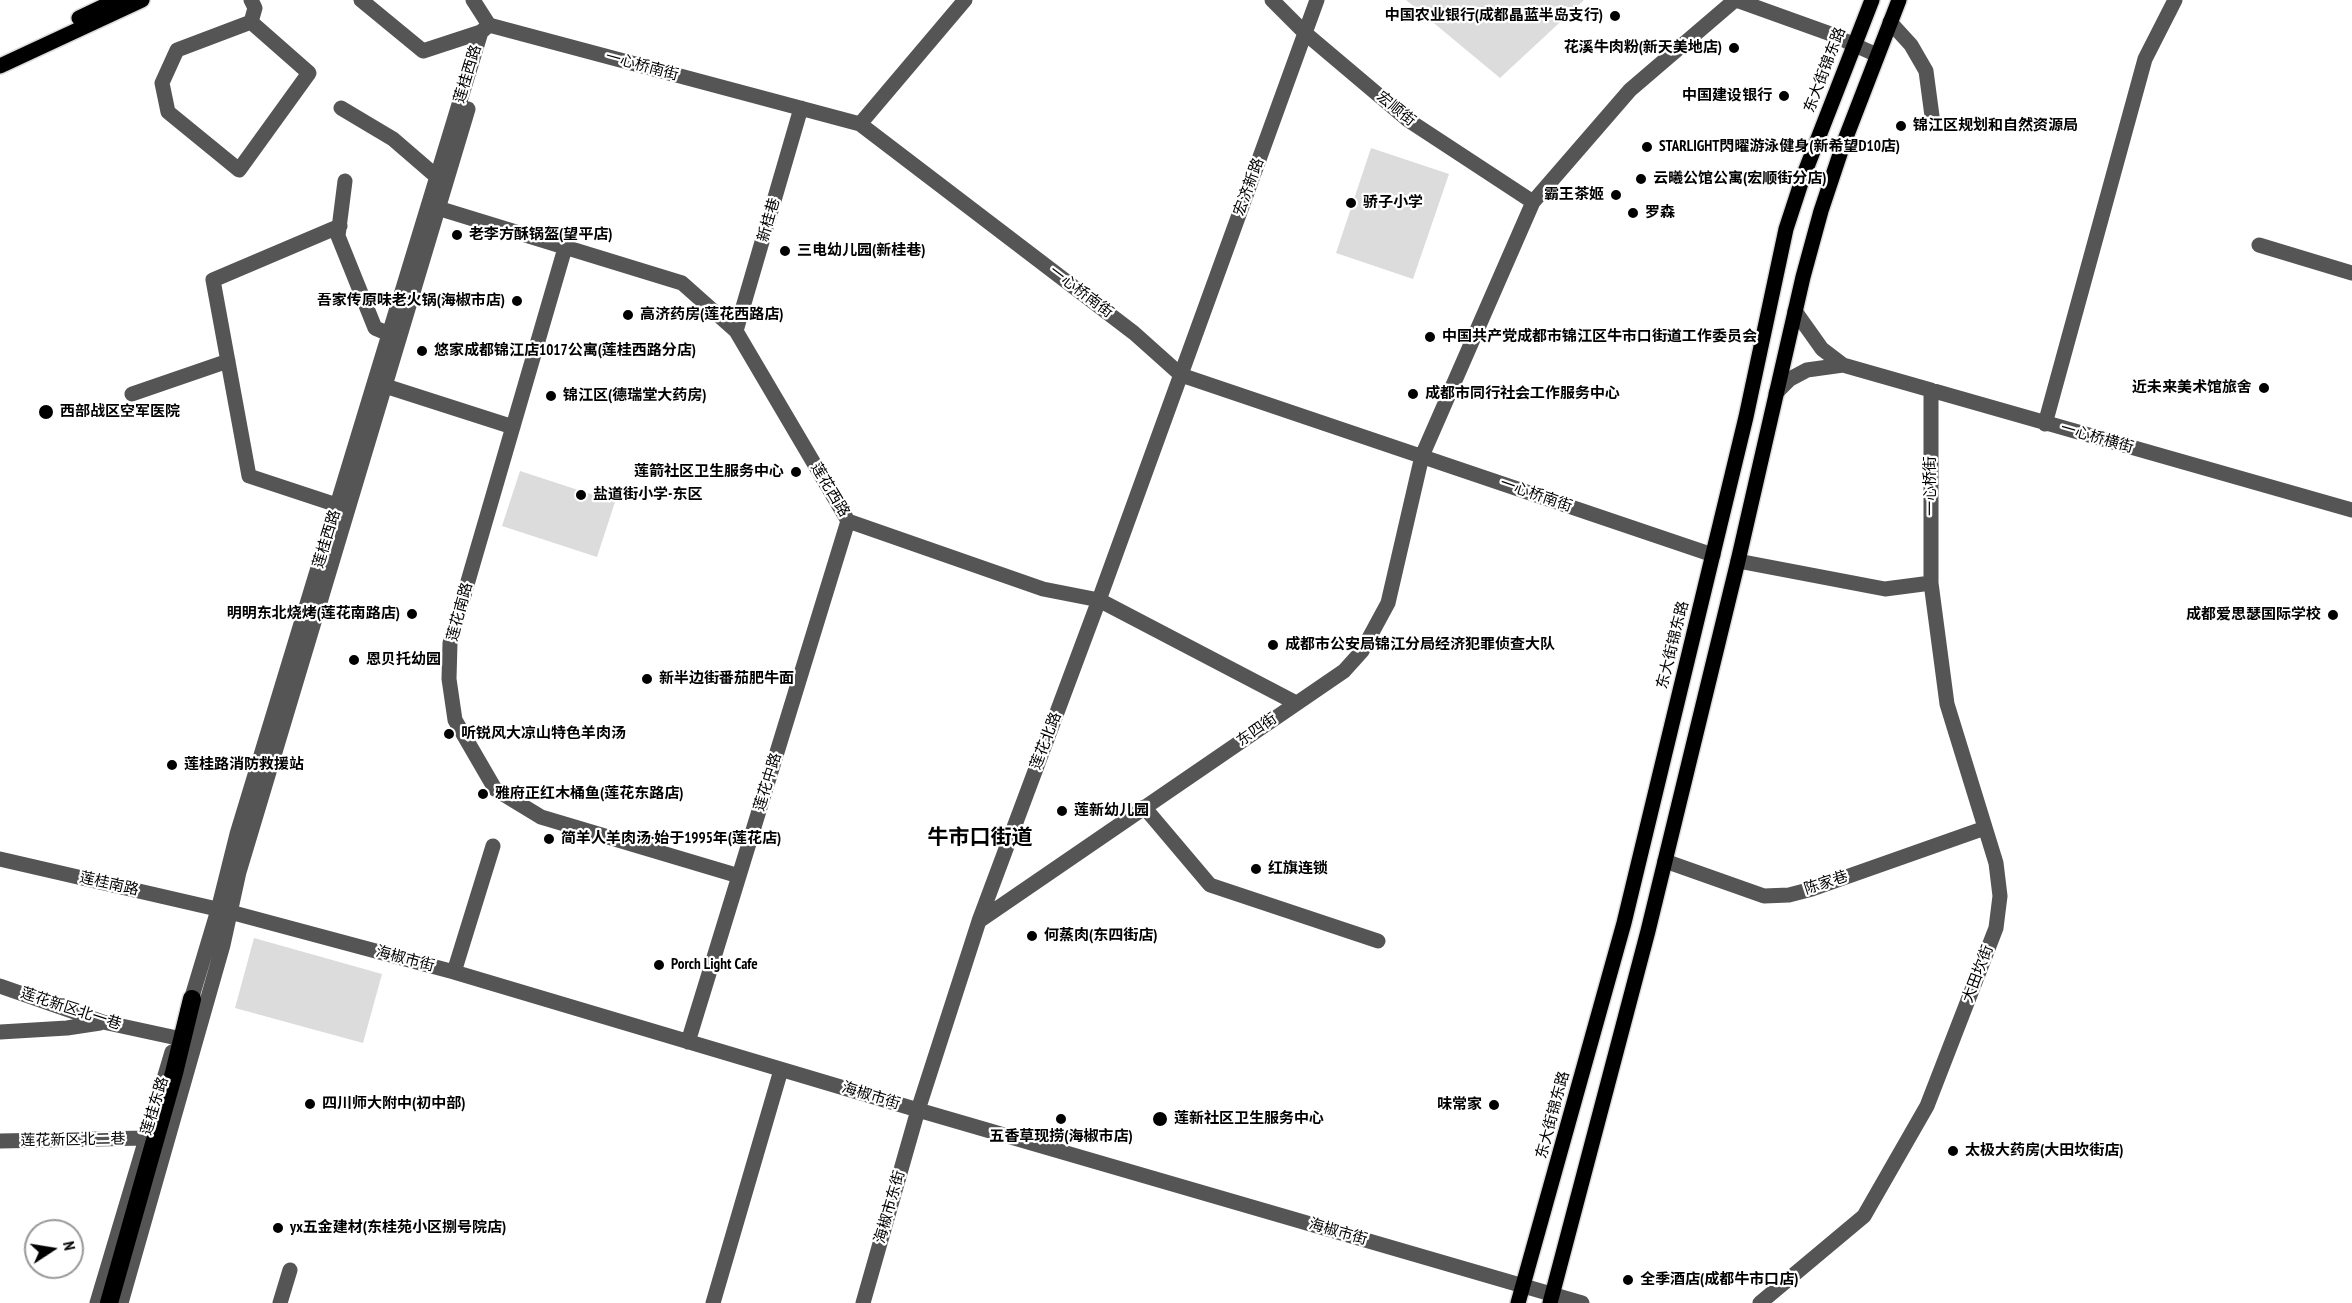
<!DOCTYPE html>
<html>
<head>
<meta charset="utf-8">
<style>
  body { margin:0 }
  #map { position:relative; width:2352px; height:1303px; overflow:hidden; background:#fff; font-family:"PT Sans Narrow",sans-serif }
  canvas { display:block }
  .north { position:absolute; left:24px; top:1219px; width:60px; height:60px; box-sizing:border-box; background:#fff; border:2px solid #999; border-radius:50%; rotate:78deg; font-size:16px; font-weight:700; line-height:24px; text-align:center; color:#000 }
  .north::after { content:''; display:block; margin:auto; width:21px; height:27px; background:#000; clip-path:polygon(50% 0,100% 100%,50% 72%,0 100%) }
</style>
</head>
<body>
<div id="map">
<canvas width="2352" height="1303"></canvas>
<div class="north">N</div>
</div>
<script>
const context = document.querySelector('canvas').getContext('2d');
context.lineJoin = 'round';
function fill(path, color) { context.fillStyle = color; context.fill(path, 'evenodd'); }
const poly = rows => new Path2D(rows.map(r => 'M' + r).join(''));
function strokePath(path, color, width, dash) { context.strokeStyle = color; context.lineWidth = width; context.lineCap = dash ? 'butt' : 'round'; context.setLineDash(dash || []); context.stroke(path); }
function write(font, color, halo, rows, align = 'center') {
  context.font = font + ' "PT Sans Narrow","Noto Sans SC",sans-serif'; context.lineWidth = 4.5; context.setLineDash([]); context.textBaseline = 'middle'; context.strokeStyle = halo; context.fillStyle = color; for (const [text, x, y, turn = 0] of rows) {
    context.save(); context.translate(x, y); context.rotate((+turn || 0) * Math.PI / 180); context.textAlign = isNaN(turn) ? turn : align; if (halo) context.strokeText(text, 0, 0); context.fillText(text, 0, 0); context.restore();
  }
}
fill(poly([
  [1406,0,1584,0,1500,78],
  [1371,148,1449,174,1413,279,1336,253],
  [520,471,615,502,597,557,502,526],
  [254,938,382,974,363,1043,235,1008]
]), '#dcdcdc');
const major = poly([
  [79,18,117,0],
  [0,66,142,0],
  [1518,1303,1624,923,1746,417,1786,229,1803,177,1872,0],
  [1550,1303,1648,931,1738,561,1803,277,1821,211,1843,145,1899,0]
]);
const highway = poly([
  [109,1303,174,1073,192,999]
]);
strokePath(major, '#dbdbdb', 18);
strokePath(highway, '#dbdbdb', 21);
strokePath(poly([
  [361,0,423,51,481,32],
  [473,0,489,25,860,124,1134,333,1181,375,1713,555],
  [1272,0,1305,33,1408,120,1533,202],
  [1736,0,1828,33,1877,55],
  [251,22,309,73,239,170,168,112,162,83,177,50,251,22],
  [251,22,255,8,251,0],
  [1890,22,1911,45,1926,71,1932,116],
  [341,108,393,139,437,177],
  [860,124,965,0],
  [345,181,338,236,375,328,389,334],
  [431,206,682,283,736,331,848,521,1043,589,1099,600,1296,703],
  [340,226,213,280,249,476,346,508],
  [2259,245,2352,273],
  [565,248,450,643,449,679,455,720,495,789,541,817,739,876],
  [1795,311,1822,349,1843,365,2352,510],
  [736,331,801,108],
  [379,384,513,427],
  [1776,393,1790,379,1807,370,1843,365],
  [132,394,228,361],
  [2045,424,2145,59,2175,0],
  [1738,561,1885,589,1931,583],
  [1144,807,1210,885,1378,941],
  [0,859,230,912,454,972,918,1110,1582,1303],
  [1665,861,1764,896,1789,895,1812,889,1985,828],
  [979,921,1344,671,1362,651,1388,603,1422,456,1533,202,1630,90,1735,0],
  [454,972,493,846],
  [0,986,103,1022,177,1038],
  [188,1010,218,910,237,834,481,32,489,25],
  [0,1032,67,1028,100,1023],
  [688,1042,848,521],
  [0,1141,145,1138],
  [97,1303,172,1052],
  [121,1303,223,945,239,872,468,109],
  [280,1303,290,1270],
  [713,1303,781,1070],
  [863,1303,918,1110,979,921,1099,600,1317,0],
  [1760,1303,1864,1216,1927,1106,1996,928,2000,896,1996,863,1947,704,1931,583,1931,390]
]), '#555', 15);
strokePath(major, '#000', 15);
strokePath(highway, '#000', 18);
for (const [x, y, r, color] of [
  [1615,16,6,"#000"],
  [1734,48,6,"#000"],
  [1784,96,6,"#000"],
  [1901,126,6,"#000"],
  [1647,147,6,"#000"],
  [1641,179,6,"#000"],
  [1616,195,6,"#000"],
  [1351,203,6,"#000"],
  [1633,213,6,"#000"],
  [457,235,6,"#000"],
  [785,251,6,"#000"],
  [517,301,6,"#000"],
  [628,315,6,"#000"],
  [1430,337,6,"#000"],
  [422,351,6,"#000"],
  [2264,388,6,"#000"],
  [1413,394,6,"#000"],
  [551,396,6,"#000"],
  [46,412,8,"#000"],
  [796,472,6,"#000"],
  [581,495,6,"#000"],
  [412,614,6,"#000"],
  [2333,615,6,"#000"],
  [1273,645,6,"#000"],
  [354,660,6,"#000"],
  [647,679,6,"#000"],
  [449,734,6,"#000"],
  [172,765,6,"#000"],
  [483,794,6,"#000"],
  [1062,811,6,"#000"],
  [549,839,6,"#000"],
  [1256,869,6,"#000"],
  [1032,936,6,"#000"],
  [659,965,6,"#000"],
  [310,1104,6,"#000"],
  [1494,1105,6,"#000"],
  [1061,1119,6,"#000"],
  [1160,1119,8,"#000"],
  [1953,1151,6,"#000"],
  [278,1228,6,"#000"],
  [1628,1280,6,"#000"]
]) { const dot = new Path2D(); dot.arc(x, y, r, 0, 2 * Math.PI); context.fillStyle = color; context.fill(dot); strokePath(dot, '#fff', 2); }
write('bold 15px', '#000', '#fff', [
  ["中国农业银行(成都晶蓝半岛支行)",1603,16,"right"],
  ["花溪牛肉粉(新天美地店)",1722,48,"right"],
  ["中国建设银行",1772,96,"right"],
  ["锦江区规划和自然资源局",1913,126],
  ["STARLIGHT閃曜游泳健身(新希望D10店)",1659,147],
  ["云曦公馆公寓(宏顺街分店)",1653,179],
  ["霸王茶姬",1604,195,"right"],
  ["骄子小学",1363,203],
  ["罗森",1645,213],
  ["老李方酥锅盔(望平店)",469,235],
  ["三电幼儿园(新桂巷)",797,251],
  ["吾家传原味老火锅(海椒市店)",505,301,"right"],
  ["高济药房(莲花西路店)",640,315],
  ["中国共产党成都市锦江区牛市口街道工作委员会",1442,337],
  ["悠家成都锦江店1017公寓(莲桂西路分店)",434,351],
  ["近未来美术馆旅舍",2252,388,"right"],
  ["成都市同行社会工作服务中心",1425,394],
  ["锦江区(德瑞堂大药房)",563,396],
  ["西部战区空军医院",60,412],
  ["莲箭社区卫生服务中心",784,472,"right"],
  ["盐道街小学-东区",593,495],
  ["明明东北烧烤(莲花南路店)",400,614,"right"],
  ["成都爱思瑟国际学校",2321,615,"right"],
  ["成都市公安局锦江分局经济犯罪侦查大队",1285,645],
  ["恩贝托幼园",366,660],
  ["新半边街番茄肥牛面",659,679],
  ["听锐风大凉山特色羊肉汤",461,734],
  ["莲桂路消防救援站",184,765],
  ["雅府正红木桶鱼(莲花东路店)",495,794],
  ["莲新幼儿园",1074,811],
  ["简羊人羊肉汤·始于1995年(莲花店)",561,839],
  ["红旗连锁",1268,869],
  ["何蒸肉(东四街店)",1044,936],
  ["Porch Light Cafe",671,965],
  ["四川师大附中(初中部)",322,1104],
  ["味常家",1482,1105,"right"],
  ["莲新社区卫生服务中心",1174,1119],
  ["五香草现捞(海椒市店)",1061,1137,"center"],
  ["太极大药房(大田坎街店)",1965,1151],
  ["yx五金建材(东桂苑小区捌号院店)",290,1228],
  ["全季酒店(成都牛市口店)",1640,1280]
], 'left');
write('15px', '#000', '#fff', [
  ["一心桥南街",642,66,15],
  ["东大街锦东路",1825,70,-69],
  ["莲桂西路",468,74,-73],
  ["宏顺街",1396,109,39],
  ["宏济新路",1249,187,-70],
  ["新桂巷",769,220,-74],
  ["一心桥南街",1081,292,37],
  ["一心桥横街",2097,438,16],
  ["一心桥街",1931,486,-90],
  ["莲花西路",830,490,59],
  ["一心桥南街",1536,495,19],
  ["莲桂西路",327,539,-73],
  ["莲花南路",460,612,-75],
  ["东大街锦东路",1673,645,-76],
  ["东四街",1257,730,-35],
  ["莲花北路",1046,741,-69],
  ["莲花中路",768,782,-73],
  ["陈家巷",1826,883,-18],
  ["莲桂南路",109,884,13],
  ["海椒市街",405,959,15],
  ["大田坎街",1978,974,-69],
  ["莲花新区北一巷",71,1009,18],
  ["海椒市街",871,1096,17],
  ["莲桂东路",155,1106,-73],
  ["东大街锦东路",1553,1115,-75],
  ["莲花新区北二巷",73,1140,-1],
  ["海椒市东街",890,1207,-74],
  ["海椒市街",1338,1232,16]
]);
write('bold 21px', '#000', '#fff', [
  ["牛市口街道",980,838]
]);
</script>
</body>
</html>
